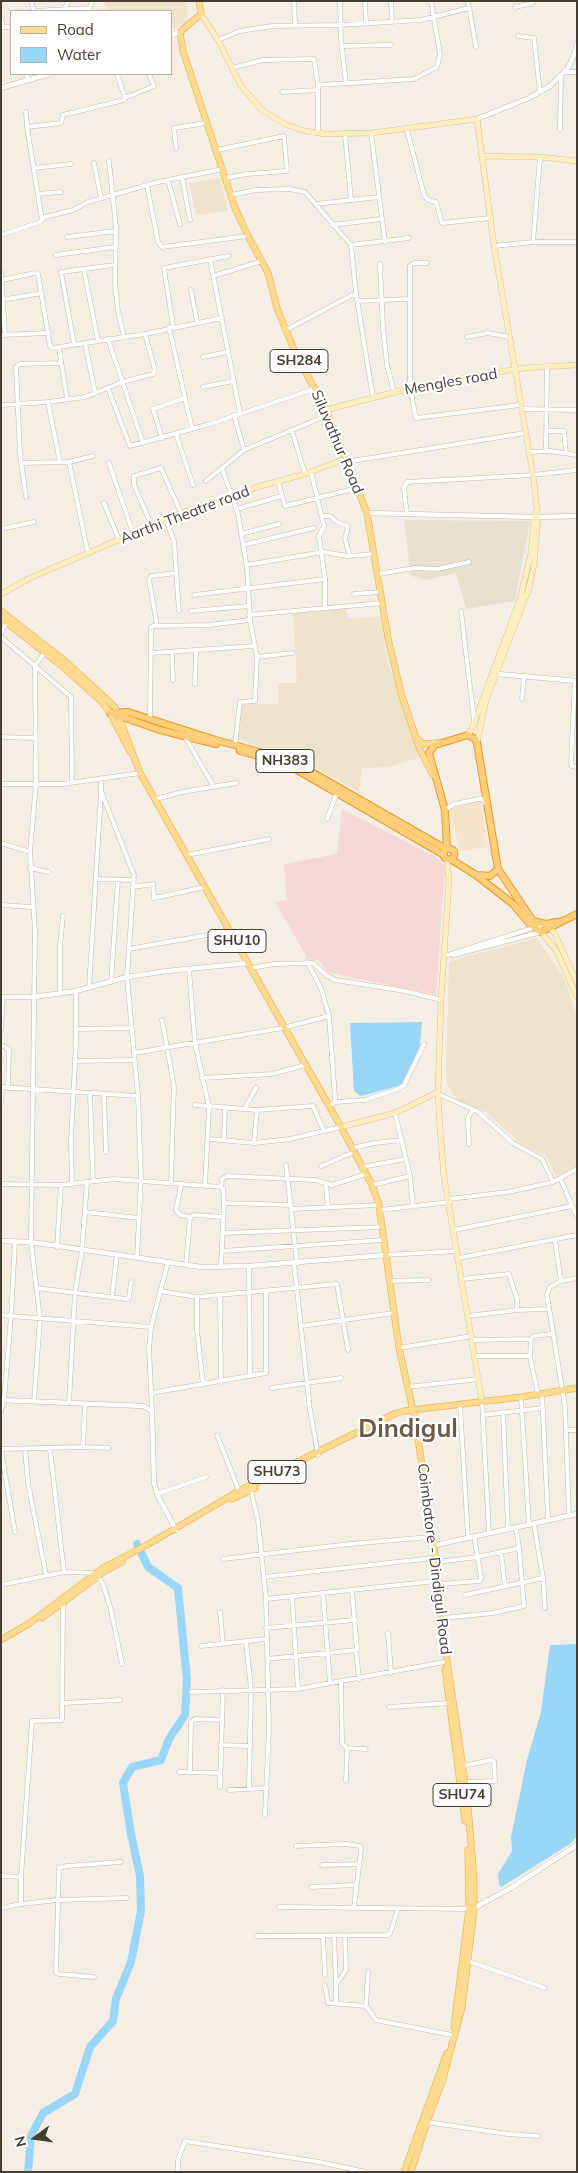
<!DOCTYPE html>
<html>
<head>
<meta charset="utf-8">
<style>
  body { margin:0 }
  #map { position:relative; width:578px; height:2173px; overflow:hidden; background:#f4eee4; font-family:Mulish,sans-serif }
  canvas { display:block }
  .frame { position:absolute; inset:0; border:2px solid #463e33; pointer-events:none }
  .legend { position:absolute; left:10px; top:10px; width:162px; height:65px; box-sizing:border-box; background:#fff; border:1px solid #b5b2ad; margin:0; padding:6px 9px; list-style:none; font-size:15px; color:#463e33 }
  .legend li { display:flex; align-items:center; gap:10px; height:25px }
  .legend b { width:25px; border:1px solid #b5b2ad }
  .north { position:absolute; left:10px; top:2113px; width:50px; height:50px; -webkit-text-stroke:4px #fff; paint-order:stroke; rotate:256deg; font-size:14px; font-weight:700; line-height:20px; text-align:center; color:#463e33 }
  .north::after { content:''; display:block; margin:auto; width:18px; height:22px; background:#463e33; clip-path:polygon(50% 0,100% 100%,50% 72%,0 100%) }
</style>
</head>
<body>
<div id="map">
<canvas width="578" height="2173"></canvas>
<div class="frame"></div>
<ul class="legend">
<li><b style="height:6px;background:#ffda91"></b>Road</li>
<li><b style="height:14px;background:#99d6f7"></b>Water</li>
</ul>
<div class="north">N</div>
</div>
<script>
const context = document.querySelector('canvas').getContext('2d');
context.lineJoin = 'round';
function fill(path, color) { context.fillStyle = color; context.fill(path, 'evenodd'); }
const poly = rows => new Path2D(rows.map(r => 'M' + r).join(''));
function strokePath(path, color, width, dash) { context.strokeStyle = color; context.lineWidth = width; context.lineCap = dash ? 'butt' : 'round'; context.setLineDash(dash || []); context.stroke(path); }
function write(font, color, halo, rows, align = 'center') {
  context.font = font + ' Mulish,sans-serif'; context.lineWidth = 4.5; context.setLineDash([]); context.textBaseline = 'middle'; context.strokeStyle = halo; context.fillStyle = color; for (const [text, x, y, turn = 0] of rows) {
    context.save(); context.translate(x, y); context.rotate((+turn || 0) * Math.PI / 180); context.textAlign = isNaN(turn) ? turn : align; if (halo) context.strokeText(text, 0, 0); context.fillText(text, 0, 0); context.restore();
  }
}
fill(poly([
  [404,520,530,521,515,601,466,609,456,573,428,580,411,576]
]), '#e8e0d1');
fill(poly([
  [478,801,481,802,487,847,460,851,450,811,453,808]
]), '#f8e3cc');
fill(poly([
  [104,1,186,1,188,24,171,29,171,11,106,11],
  [220,178,228,211,196,215,189,183],
  [346,609,348,619,380,616,388,664,419,758,389,767,362,768,359,792,311,765,238,739,241,704,278,704,278,683,297,683,293,613],
  [537,938,562,975,569,990,577,1018,577,1166,556,1176,545,1154,536,1152,518,1141,486,1112,460,1101,452,1093,447,1083,446,1069,449,963,451,961]
]), '#eee3cc');
fill(poly([
  [342,809,434,856,441,861,445,867,436,995,327,972,320,961,308,959,275,902,287,900,284,864,337,854]
]), '#f6d8d5');
fill(poly([
  [422,1022,420,1046,402,1085,361,1096,354,1091,350,1023],
  [577,1644,577,1836,570,1844,501,1887,499,1884,498,1874,512,1851,511,1837,527,1760,541,1712,550,1645]
]), '#99d6f7');
strokePath(poly([
  [28,2172,31,2136,43,2113,75,2094,90,2047,113,2021,116,1999,131,1962,141,1911,140,1876,131,1834,123,1783,132,1767,161,1760,169,1739,185,1715,187,1680,178,1588,148,1567,137,1544]
]), '#99d6f7', 8);
const minor = poly([
  [31,1,34,11],
  [294,1,295,25],
  [365,1,366,23],
  [391,1,392,22],
  [468,1,476,47],
  [340,2,341,40,346,83],
  [515,7,533,3,533,1],
  [65,9,68,1],
  [34,11,89,8],
  [89,11,92,1],
  [1,19,3,27,11,27],
  [518,36,534,38,540,92],
  [218,40,240,31,272,26,340,25,421,20,469,8],
  [341,46,391,45],
  [232,68,263,60,314,59,318,85,318,133],
  [565,72,577,72],
  [27,74,28,80],
  [318,85,414,79,437,67,440,54,431,1],
  [282,92,318,90],
  [125,98,154,86,149,74],
  [26,112,27,127,42,220],
  [27,127,61,123,63,115,124,100,125,98,117,74],
  [560,129,561,77],
  [407,130,424,195,428,200,436,202,442,223,491,218],
  [371,133,385,242],
  [345,134,351,200],
  [176,148,174,128,207,123],
  [217,150,284,136,287,171,247,174,226,178],
  [540,157,533,242,577,242],
  [109,161,116,227,115,284,118,311,124,337],
  [94,163,101,198],
  [34,168,71,164],
  [182,177,190,220],
  [168,180,180,224],
  [147,185,158,242,162,247,248,236],
  [38,194,61,192],
  [231,195,256,190,289,189,305,192,351,245,356,293,373,398],
  [316,204,379,197],
  [332,225,381,219],
  [1,235,40,222,45,217,73,210,88,202,158,182,223,169],
  [67,237,116,231],
  [351,245,409,238],
  [494,246,533,242],
  [56,255,115,247],
  [210,259,240,413],
  [427,263,414,263,410,266,410,388,416,418,520,405],
  [380,264,383,328,387,365,394,392],
  [84,270,98,341],
  [1,273,5,334],
  [213,276,262,261],
  [2,280,35,273,38,274,50,346,52,348,145,334,222,318],
  [191,290,197,322],
  [1,300,42,293],
  [357,301,410,299],
  [173,326,164,268,229,256],
  [169,327,192,429],
  [286,330,356,293],
  [1,335,49,333],
  [467,337,488,333,510,337],
  [108,339,143,443],
  [85,343,95,393],
  [74,344,61,272,114,265],
  [59,348,67,399],
  [203,357,228,352],
  [203,387,233,381],
  [108,388,130,446,210,424,314,389],
  [48,402,60,462],
  [1,405,48,402,85,397,122,382,153,374,155,370,145,334],
  [521,409,577,410],
  [234,415,244,450],
  [292,431,305,474],
  [547,431,564,431,566,453],
  [176,434,193,485],
  [162,438,153,409,185,398],
  [546,451,547,365],
  [529,452,550,451,577,455],
  [69,462,88,553],
  [346,462,525,433],
  [21,463,69,462,93,456],
  [109,463,133,533],
  [222,468,238,514,247,568,250,620,257,657,255,701,240,702,235,745],
  [311,472,324,526,319,536,325,579,325,608],
  [206,481,244,450,328,415],
  [278,482,285,506,357,488],
  [26,497,20,454,16,367,20,364,60,363],
  [104,503,119,540],
  [237,509,281,496],
  [407,514,404,488,407,482,533,475,577,470],
  [322,516,330,516,337,522,348,526,345,539,350,556],
  [166,520,174,541,179,611],
  [152,526,134,485,134,476,161,468,181,513],
  [1,529,34,522],
  [241,534,279,524],
  [243,545,314,528],
  [246,565,323,552,348,556,374,554],
  [177,573,151,576,149,579,157,626,209,625,250,620],
  [377,574,415,568,437,569,469,562],
  [354,594,380,592],
  [194,595,325,579],
  [191,611,249,606],
  [461,611,474,720],
  [249,615,382,603],
  [1,633,7,622],
  [1,637,35,666,36,784,30,852,35,931,31,1242,40,1319,34,1401],
  [45,652,35,666,71,697,72,783],
  [172,652,173,680],
  [151,653,254,646],
  [257,657,292,653],
  [575,681,571,763,572,766,577,767],
  [195,684,196,651],
  [522,699,524,676],
  [150,719,151,632,151,627,156,625],
  [1,737,35,738],
  [185,737,214,787],
  [101,778,101,791,134,875,127,977,138,1096,141,1180,137,1257],
  [1,784,63,784,140,773],
  [156,799,182,792,236,783],
  [445,810,454,804,479,799,483,799,485,803],
  [327,819,337,792],
  [1,843,30,852],
  [187,855,269,839],
  [30,868,48,872],
  [96,879,134,880],
  [133,887,153,884,154,898,205,887],
  [1,905,32,907],
  [129,949,230,931],
  [454,955,541,932],
  [445,956,545,924],
  [307,962,321,988,329,1016,335,1098,335,1102,329,1106],
  [251,968,274,964,313,963,326,975,335,980,405,991,441,1000],
  [189,969,195,1043,209,1107,205,1186],
  [111,982,118,880],
  [89,988,101,793],
  [60,993,60,946,63,916],
  [162,1020,174,1086,171,1183],
  [76,1029,132,1028],
  [1,1030,3,997],
  [1,1045,9,1049,8,1088],
  [134,1053,283,1028,329,1016],
  [75,1061,135,1060],
  [202,1078,272,1074,305,1065],
  [1,1087,138,1096],
  [90,1094,93,1181],
  [438,1094,477,1111,513,1143,542,1159,553,1182],
  [104,1095,106,1152],
  [1,1102,2,1087],
  [335,1102,365,1100,398,1089,404,1085,424,1044],
  [195,1105,257,1110,313,1106,324,1131],
  [245,1108,256,1088],
  [395,1113,410,1176,413,1207],
  [209,1139,254,1143,290,1139,341,1127],
  [224,1140,225,1107],
  [254,1143,257,1110],
  [469,1144,468,1118,473,1109],
  [352,1148,375,1143,402,1140],
  [286,1165,297,1263],
  [321,1166,354,1152],
  [362,1167,406,1159],
  [560,1178,577,1217],
  [1,1184,61,1185,114,1179,221,1187,223,1189,224,1203,221,1266],
  [72,1184,71,1141,76,1042,76,991],
  [181,1185,176,1210,180,1215,190,1217],
  [326,1185,328,1208],
  [372,1185,410,1176],
  [221,1187,222,1179,227,1176,315,1180,332,1185,366,1174],
  [449,1199,508,1192,540,1185,553,1182,577,1169],
  [224,1203,291,1205],
  [291,1209,379,1205],
  [380,1210,450,1202],
  [85,1212,139,1218],
  [454,1230,572,1206],
  [223,1233,382,1227],
  [555,1241,561,1281,550,1287,547,1295,565,1407,569,1515],
  [57,1247,61,1185],
  [222,1251,384,1240],
  [386,1255,457,1251],
  [459,1258,577,1235],
  [294,1263,310,1410,318,1455],
  [186,1265,190,1217,194,1215,223,1217],
  [249,1266,250,1376],
  [462,1279,509,1274,517,1299,517,1310],
  [391,1281,429,1280],
  [561,1281,577,1278],
  [36,1288,126,1299,129,1298,131,1282],
  [160,1291,197,1297,337,1284,348,1350],
  [220,1295,221,1382],
  [112,1296,117,1254],
  [197,1297,197,1330,203,1385],
  [1,1315,11,1316,15,1242],
  [468,1316,517,1310,549,1309],
  [301,1326,394,1313],
  [473,1340,531,1339],
  [399,1348,472,1336],
  [475,1356,530,1356],
  [407,1387,479,1379],
  [272,1388,341,1378],
  [151,1393,266,1373,266,1291],
  [542,1394,548,1520],
  [538,1395,530,1356,531,1339,534,1336,552,1334],
  [521,1397,529,1525],
  [482,1402,489,1533],
  [69,1403,75,1293,82,1250,87,1182],
  [460,1405,468,1537],
  [1,1411,4,1400,11,1316,151,1327],
  [152,1411,149,1348,151,1327,168,1262],
  [503,1412,508,1529],
  [483,1415,543,1408],
  [566,1430,577,1430],
  [217,1435,239,1491],
  [83,1447,109,1448],
  [1,1449,83,1447,85,1404],
  [25,1449,28,1483,46,1575],
  [50,1449,64,1572],
  [1,1450,15,1532],
  [251,1490,258,1521,266,1599,269,1729,265,1815],
  [157,1494,206,1477],
  [534,1524,543,1578,545,1608],
  [501,1552,505,1586],
  [223,1559,350,1544,430,1537],
  [436,1562,478,1557,519,1548],
  [264,1577,433,1558],
  [439,1584,480,1581,481,1577,474,1536],
  [1,1585,64,1572,96,1573,103,1584,111,1610,122,1664],
  [323,1594,330,1683],
  [465,1595,543,1578],
  [292,1597,298,1689],
  [266,1599,436,1581],
  [220,1612,223,1643],
  [443,1618,493,1613,524,1606,519,1548,516,1528],
  [266,1628,355,1620],
  [388,1633,391,1673],
  [246,1641,251,1689,249,1788],
  [201,1646,266,1639],
  [356,1650,359,1679],
  [267,1659,357,1650,352,1590],
  [341,1681,342,1743,347,1748,366,1749],
  [191,1692,298,1689,444,1662],
  [64,1703,120,1700],
  [389,1707,450,1703],
  [220,1745,251,1746],
  [463,1766,491,1760,494,1762,495,1781,465,1782],
  [179,1772,220,1773],
  [190,1772,191,1722,195,1719,221,1720],
  [346,1781,347,1748],
  [220,1787,223,1690],
  [229,1790,267,1788],
  [296,1846,346,1844,360,1846,361,1850,354,1907],
  [322,1865,359,1864],
  [1,1876,21,1877],
  [311,1887,356,1885],
  [21,1904,58,1900,127,1898],
  [279,1907,469,1909],
  [1,1908,21,1904,21,1877,32,1721,62,1720,63,1603],
  [257,1936,387,1935,390,1933,398,1909],
  [334,1936,336,1984],
  [323,1937,325,1975],
  [468,1961,545,1988],
  [94,1977,59,1974,56,1972,59,1868,67,1866,121,1862],
  [325,1985,328,2003,366,2006,376,2020,452,2035],
  [336,2003,336,1985,346,1970,345,1937],
  [366,2006,368,1972],
  [427,2122,508,2134,538,2136],
  [178,2172,178,2160,185,2141,319,2162,366,2172]
]);
const tertiary = poly([
  [171,35,180,32],
  [1,88,49,74],
  [477,119,529,98,550,86,568,68,575,53,577,44],
  [367,513,534,517,577,516],
  [498,674,577,681],
  [1,997,34,997,76,991,127,977,167,971,248,963],
  [1,1241,31,1242,201,1267,249,1266,386,1255],
  [1,1400,143,1406,152,1411,154,1483,157,1494,176,1530],
  [431,1546,577,1514],
  [474,1908,511,1888,577,1845]
]);
const secondary = poly([
  [201,14,218,40,241,86,263,111,287,125,305,131,326,134,371,133,477,119,494,246,533,475,538,517,534,565,529,588,486,700,477,743],
  [483,156,540,157,577,161],
  [326,410,410,388,462,378,524,368,577,365],
  [1,594,30,578,181,513,233,498,257,487,305,474,345,459],
  [468,735,473,726,520,599,531,553,534,517,536,511],
  [447,860,449,880,441,1000,438,1092,440,1128,444,1177,482,1402],
  [548,925,555,934,577,983],
  [541,932,556,950,577,997],
  [341,1127,395,1113,438,1092]
]);
const primary = poly([
  [199,1,201,14,180,32,183,51,235,208,248,236,268,273,277,308,286,330,296,354,326,410,367,513,388,638,401,693,420,750,433,775],
  [1,611,65,661,115,707,140,773,341,1127,372,1185,379,1205,399,1348,415,1419,434,1545,447,1661,467,1795,474,1878,474,1910,462,2007,443,2079,427,2122,411,2172],
  [1,618,62,666,101,701,110,713,130,752],
  [418,739,423,744,439,743],
  [232,1499,255,1488],
  [42,1618,105,1571,122,1562],
  [1,1640,30,1623,103,1568,147,1545,239,1491,394,1414,404,1411,521,1397,577,1388],
  [445,1669,465,1821],
  [454,2027,469,1909,468,1850],
  [404,2172,447,2053]
]);
const trunk = poly([
  [110,713,128,712,216,740,274,756,317,775,446,849],
  [111,713,160,730,216,744],
  [240,751,265,758],
  [297,770,444,855],
  [447,848,445,810,429,753,435,745,468,735,475,739,477,743,498,869,533,921,546,924,562,921],
  '443.5 854a5.5 5.5 0 1 1 11 0a5.5 5.5 0 1 1-11 0Z',
  [452,860,476,875,513,904,529,923,541,932,577,914],
  [477,875,490,876,498,869]
]);
strokePath(minor, '#c3b8a8', 5);
strokePath(tertiary, '#c3b8a8', 5.5);
strokePath(secondary, '#dbc390', 6);
strokePath(primary, '#efb956', 7);
strokePath(trunk, '#ed9925', 8);
strokePath(minor, '#fff', 4);
strokePath(tertiary, '#fff', 4.5);
strokePath(secondary, '#ffedc2', 5);
strokePath(primary, '#ffda91', 5.5);
strokePath(trunk, '#ffce7a', 6);
for (const [x, y, w] of [
  [299,361,58],
  [285,761,58],
  [237,941,58],
  [277,1472,58],
  [462,1795,58]
]) { const box = new Path2D(); box.roundRect(x - w / 2, y - 11.5, w, 23, 4); context.fillStyle = '#fff'; context.fill(box); strokePath(box, '#463e33', 1); }
write('bold 14px', '#463e33', null, [
  ["SH284",299,361],
  ["NH383",285,761],
  ["SHU10",237,941],
  ["SHU73",277,1472],
  ["SHU74",462,1795]
]);
write('15px', '#463e33', '#fff', [
  ["Mengles road",451,382,-10],
  ["Siluvathur Road",337,442,67],
  ["Aarthi Theatre road",185,515,-21],
  ["Coimbatore - Dindigul Road",434,1559,83]
]);
write('bold 25px', '#6a5b49', '#fff', [
  ["Dindigul",408,1429]
]);
</script>
</body>
</html>
